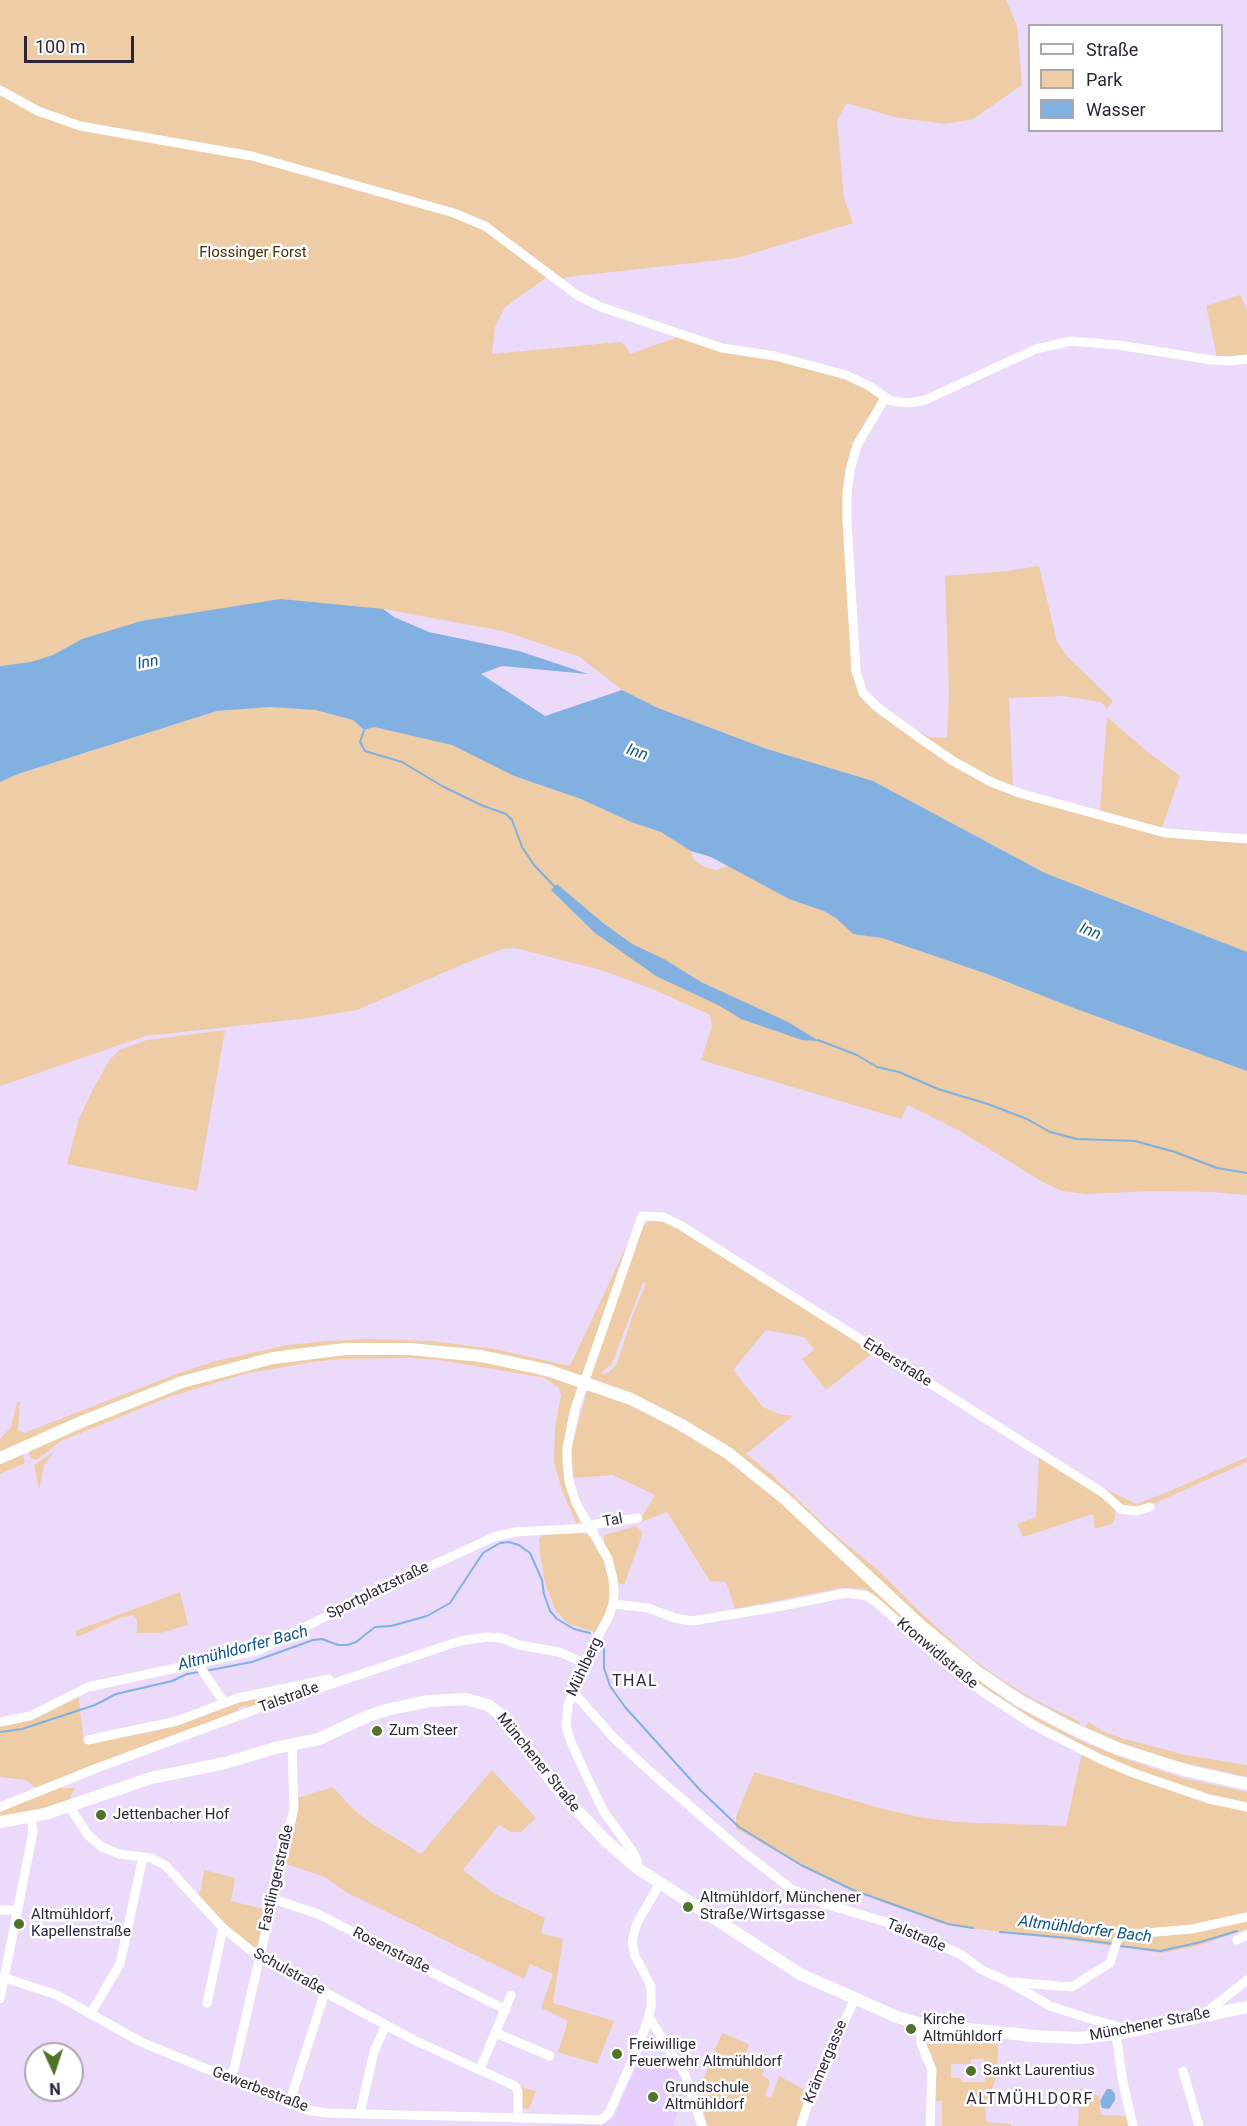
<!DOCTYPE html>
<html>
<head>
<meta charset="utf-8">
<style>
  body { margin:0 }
  #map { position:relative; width:1247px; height:2126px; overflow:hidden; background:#ecdafa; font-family:Roboto,sans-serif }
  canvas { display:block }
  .legend { position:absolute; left:1028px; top:24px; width:195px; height:108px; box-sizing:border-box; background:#fff; border:2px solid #aca7af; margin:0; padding:8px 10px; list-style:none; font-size:18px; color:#2f2438 }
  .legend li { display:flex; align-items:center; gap:12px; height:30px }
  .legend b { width:30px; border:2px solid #aca7af }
  .north { position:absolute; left:24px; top:2042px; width:60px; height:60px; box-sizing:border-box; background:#fff; border:2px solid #aca7af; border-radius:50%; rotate:177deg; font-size:16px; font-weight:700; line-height:24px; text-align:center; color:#2f2438 }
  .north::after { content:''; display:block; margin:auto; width:21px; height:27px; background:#517229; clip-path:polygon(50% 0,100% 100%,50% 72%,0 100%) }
  .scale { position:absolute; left:24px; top:36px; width:110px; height:27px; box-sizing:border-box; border:3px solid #2f2438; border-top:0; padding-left:8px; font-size:18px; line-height:21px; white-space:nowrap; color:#2f2438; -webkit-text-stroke:4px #fff; paint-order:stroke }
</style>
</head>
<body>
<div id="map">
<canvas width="1247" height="2126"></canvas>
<ul class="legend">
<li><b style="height:8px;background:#fff"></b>Straße</li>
<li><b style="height:16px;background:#edcca6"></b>Park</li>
<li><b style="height:16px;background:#81b0e1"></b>Wasser</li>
</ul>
<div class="north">N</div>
<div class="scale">100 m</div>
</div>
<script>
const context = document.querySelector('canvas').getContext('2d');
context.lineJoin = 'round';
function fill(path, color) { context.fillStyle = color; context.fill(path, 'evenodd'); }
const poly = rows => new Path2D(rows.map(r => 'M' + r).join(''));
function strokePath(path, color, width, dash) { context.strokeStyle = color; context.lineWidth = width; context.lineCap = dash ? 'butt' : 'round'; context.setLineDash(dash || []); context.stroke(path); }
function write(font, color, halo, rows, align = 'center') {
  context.font = font + ' Roboto,sans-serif'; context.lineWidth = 5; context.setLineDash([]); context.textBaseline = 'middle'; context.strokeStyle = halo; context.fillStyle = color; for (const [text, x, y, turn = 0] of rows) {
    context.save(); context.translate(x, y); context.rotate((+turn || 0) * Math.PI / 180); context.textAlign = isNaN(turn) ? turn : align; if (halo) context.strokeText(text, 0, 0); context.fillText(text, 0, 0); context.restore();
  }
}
fill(poly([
  [640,2057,679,2070,686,2088,673,2126,552,2126,553,2122,606,2122,611,2120,615,2116]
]), '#e7cdfc');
fill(poly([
  [0,0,1006,0,1017,26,1022,85,973,119,945,124,894,117,847,103,837,120,844,198,853,223,737,258,567,277,559,281,547,277,505,307,495,327,492,354,620,342,625,345,630,354,678,337,815,365,885,398,848,470,856,684,914,734,916,730,929,737,947,738,949,692,945,576,1008,571,1039,566,1057,642,1067,656,1113,701,1107,709,1101,702,1063,696,1009,698,1013,791,1149,832,1247,840,1247,952,1045,873,873,781,767,749,658,708,622,690,580,657,503,631,383,609,82,639,53,655,31,662,0,666],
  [1240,295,1247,310,1247,355,1217,357,1206,306],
  [270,707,315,710,353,720,364,730,374,727,452,745,514,776,581,799,631,822,661,832,691,851,694,860,705,867,716,870,728,866,789,899,824,911,837,919,853,934,882,938,987,974,1079,1010,1247,1071,1247,1195,1213,1192,1151,1191,1087,1194,1062,1191,1041,1181,960,1131,908,1105,901,1119,701,1060,712,1027,710,1015,706,1013,650,988,601,970,515,948,502,949,461,965,357,1010,308,1018,146,1036,0,1086,0,782,18,774,217,711],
  [1107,717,1149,753,1180,776,1162,828,1100,810],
  [225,1030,197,1191,67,1164,79,1119,93,1089,109,1061,119,1050,147,1040],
  [641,1215,642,1226,651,1220,660,1220,680,1228,874,1352,826,1390,802,1359,814,1350,804,1337,766,1330,733,1370,763,1407,779,1414,793,1416,746,1454,770,1473,833,1533,878,1570,920,1612,971,1658,1002,1680,1034,1699,1080,1722,1079,1725,1015,1690,973,1662,918,1617,778,1485,645,1401,599,1381,550,1366,506,1355,453,1347,383,1343,333,1345,255,1357,0,1452,0,1439,11,1427,17,1402,20,1402,18,1430,24,1433,179,1373,216,1361,288,1345,327,1341,368,1339,432,1341,494,1349,570,1366],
  [643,1282,646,1284,632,1317,617,1364,608,1373,602,1374,603,1371,612,1364],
  [369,1353,439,1355,507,1366,579,1385,568,1419,564,1448,572,1501,580,1522,576,1523,562,1490,554,1462,555,1428,561,1396,559,1388,545,1378,439,1360,411,1358,341,1359,312,1362,244,1374,169,1397,61,1441,38,1459,34,1460,30,1457,29,1452,34,1448,69,1432,174,1390,241,1370,299,1359],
  [588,1387,628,1403,708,1445,772,1493,929,1640,988,1687,1013,1705,1081,1741,1118,1756,1182,1778,1247,1792,1247,1805,1213,1798,1140,1774,1011,1709,926,1644,866,1589,841,1588,735,1609,726,1582,710,1581,667,1512,638,1523,655,1495,613,1475,573,1478,571,1449],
  [54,1452,44,1465,39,1489,34,1465],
  [22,1454,25,1461,23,1464,0,1474,0,1464],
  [1039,1456,1107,1499,1115,1509,1115,1519,1112,1524,1095,1529,1093,1514,1023,1537,1017,1524,1036,1517],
  [1247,1457,1247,1462,1144,1508,1122,1505,1083,1478,1136,1504,1168,1492],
  [636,1526,643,1533,624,1585,616,1582,604,1543,604,1535],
  [584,1533,591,1537,606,1564,610,1579,610,1605,601,1626,595,1632,568,1624,556,1611,545,1583,540,1555,539,1539,544,1534],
  [180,1592,188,1625,160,1633,137,1633,137,1620,133,1615,120,1618,77,1637,75,1631],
  [322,1683,247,1708,246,1705,238,1708,238,1711,37,1789,26,1780,0,1777,0,1724,78,1693,84,1744,147,1733,170,1727,223,1705],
  [1089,1722,1102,1731,1121,1738,1185,1755,1247,1765,1247,1777,1167,1759,1124,1744,1085,1727],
  [1082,1753,1247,1809,1247,1915,1205,1925,1127,1932,1114,1946,946,1925,852,1891,801,1866,736,1828,736,1817,754,1772,880,1808,919,1817,956,1822,1066,1826],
  [492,1770,536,1818,521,1832,511,1832,499,1825,463,1870,495,1894,545,1918,541,1933,563,1939,553,2003,614,2021,597,2064,558,2052,568,2021,541,2008,553,1974,530,1964,524,1979,348,1893,323,1876,283,1863,297,1798,333,1787,352,1808,368,1821,421,1854],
  [53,1788,75,1788,68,1802,23,1813,0,1816,0,1809],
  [204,1870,235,1878,231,1901,267,1910,257,1949,254,1950,226,1927,197,1897,201,1889],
  [1247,1919,1247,1929,1197,1946,1161,1953,1118,1946,1121,1939],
  [722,2033,749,2044,746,2054,767,2063,762,2075,770,2081,765,2096,771,2098,779,2076,807,2091,809,2098,799,2126,708,2126,698,2093],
  [939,2034,998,2039,997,2076,985,2105,986,2122,1011,2124,1011,2126,942,2126,942,2101,934,2101,932,2054,927,2049,926,2044,938,2044],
  [971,2059,984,2059,985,2068,992,2068,992,2074,985,2074,985,2082,961,2082,961,2078,951,2078,951,2064,971,2064],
  [520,2087,536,2091,529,2109,520,2108],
  [1080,2088,1099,2096,1101,2115,1127,2116,1129,2126,1078,2126]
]), '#edcca6');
fill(poly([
  [281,599,383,609,394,617,429,632,519,651,588,674,502,666,481,674,545,716,622,690,658,708,767,749,873,781,1045,873,1247,952,1247,1071,1079,1010,987,974,882,938,853,934,837,919,824,911,789,899,711,857,691,851,661,832,631,822,581,799,514,776,452,745,374,727,364,730,353,720,315,710,270,707,217,711,18,774,0,782,0,666,31,662,53,655,82,639,141,621],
  [557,884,603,923,632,944,664,959,701,982,788,1022,819,1041,802,1040,741,1019,720,1006,656,976,595,933,551,890],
  [1107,2089,1111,2089,1115,2094,1115,2100,1109,2109,1102,2108,1100,2101]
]), '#81b0e1');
strokePath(poly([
  [364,730,360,742,365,751,402,762,442,786,481,805,506,814,512,820,522,847,534,865,555,887],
  [818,1040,857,1055,877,1067,899,1072,938,1089,988,1104,1027,1119,1050,1132,1077,1139,1135,1141,1175,1152,1217,1168,1247,1173],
  [604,1647,604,1668,610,1686,625,1707,700,1790,739,1827,801,1865,853,1890,948,1924,973,1928],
  [205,1671,252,1662,313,1640,322,1639,338,1645,347,1645,356,1642,375,1627,391,1626,427,1616,450,1603,483,1553,500,1543,509,1542,519,1545,530,1553,542,1580,544,1594,550,1611,557,1619,574,1629,590,1633],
  [0,1732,22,1729,95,1705,116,1694,172,1681,187,1674,199,1672],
  [1000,1932,1069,1938,1114,1944],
  [1120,1946,1160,1951,1197,1943,1237,1931]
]), '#81b0e1', 2);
strokePath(poly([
  [0,90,38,111,80,126,252,156,454,213,485,226,577,295,601,307,722,348,775,356,846,375,869,386,891,401,910,403,925,400,1036,349,1071,341,1118,345,1212,360,1230,361,1247,359],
  [885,398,857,445,850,470,847,493,847,522,856,671,863,693,877,707,921,739,953,761,991,782,1019,793,1165,833,1247,839],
  [613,1604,648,1608,675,1618,692,1621,778,1607,846,1593,867,1596,876,1602,941,1660,983,1692,1032,1724,1100,1759,1136,1774,1209,1799,1247,1807],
  [198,1664,224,1702],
  [573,1692,615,1739,654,1775,736,1846,790,1888,825,1904,886,1922,929,1940,962,1955,982,1970,1009,1982,1050,2006,1087,2018,1130,2030],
  [0,1722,30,1716,88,1687,260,1650,372,1593,494,1537,515,1532,589,1528,596,1524,638,1518],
  [88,1740,177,1721,238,1698,329,1679],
  [69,1806,88,1835,102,1847,119,1854,151,1858,165,1865,223,1928,259,1957,416,2041,515,2086,518,2092,518,2117],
  [0,1807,97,1768,254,1710,460,1641,487,1637,502,1638,519,1645,559,1652,584,1663],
  [637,1868,637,1860,631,1849,604,1812,586,1775,571,1742,566,1726,568,1705,584,1663,609,1616,613,1604,614,1592,613,1579,608,1559,576,1503,569,1481,567,1461,567,1448,575,1409,642,1216,663,1217,680,1225,1103,1493,1121,1509,1136,1511,1150,1507],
  [273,1899,318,1914,506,2010],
  [0,1910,17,1910],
  [1237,1940,1247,1935],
  [5,1978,57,1995,141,2042,307,2110,327,2113,601,2120,609,2113,641,2041,651,2008,651,1986,635,1956,632,1941,637,1923,660,1883],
  [1011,1982,1072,1987,1110,1963,1117,1941,1122,1935,1192,1929,1247,1917],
  [0,1999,33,1832,31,1817],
  [207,2003,223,1928],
  [91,2013,120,1964,143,1857],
  [1204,2014,1247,1980],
  [649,2017,685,2075,702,2126],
  [921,2024,921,2043,932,2070,930,2126],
  [496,2033,550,2056],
  [1116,2034,1123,2083,1133,2126],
  [480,2069,511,1995],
  [1183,2071,1199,2126],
  [228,2079,234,2069,294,1808,292,1745],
  [289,2104,325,1992],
  [360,2113,374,2052,386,2025],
  [801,2126,813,2087,855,1999]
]), '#fff', 9);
strokePath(poly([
  [0,1458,81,1422,182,1382,273,1358,345,1349,410,1349,481,1356,547,1370,631,1399,680,1424,728,1453,784,1498,920,1625,976,1671,1020,1701,1069,1727,1116,1748,1188,1771,1247,1784],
  [0,1822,45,1814,151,1778,225,1763,275,1748,319,1739,368,1716,390,1709,429,1701,466,1699,488,1705,502,1716,561,1793,604,1839,637,1868,800,1974,897,2017,921,2024,1034,2036,1079,2038,1116,2034,1247,2007]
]), '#fff', 12);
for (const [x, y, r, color] of [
  [377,1731,6,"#517229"],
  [101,1815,6,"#517229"],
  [688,1907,6,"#517229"],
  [19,1924,6,"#517229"],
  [911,2029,6,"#517229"],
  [617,2054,6,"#517229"],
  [971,2071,6,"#517229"],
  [653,2097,6,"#517229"]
]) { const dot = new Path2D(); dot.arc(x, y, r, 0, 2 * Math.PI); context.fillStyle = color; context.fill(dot); strokePath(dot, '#fff', 2); }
write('15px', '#4c2e02', '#fff', [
  ["Flossinger Forst",253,253]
]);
write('15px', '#2f2438', '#fff', [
  ["Erberstraße",897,1363,32],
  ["Tal",613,1521,-10],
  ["Sportplatzstraße",378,1591,-26],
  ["Kronwidlstraße",937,1654,40],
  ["Mühlberg",585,1667,-65],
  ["Talstraße",289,1698,-20],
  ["Münchener Straße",538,1763,51],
  ["Fastlingerstraße",277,1878,-77],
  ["Talstraße",916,1936,23],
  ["Rosenstraße",391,1951,27],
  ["Schulstraße",289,1972,29],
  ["Münchener Straße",1150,2025,-11],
  ["Krämergasse",826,2062,-67],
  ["Gewerbestraße",260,2090,21]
]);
write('15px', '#2f2438', '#fff', [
  ["Zum Steer",389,1731],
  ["Jettenbacher Hof",113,1815],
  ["Altmühldorf, Münchener",700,1898],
  ["Straße/Wirtsgasse",700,1915],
  ["Altmühldorf,",31,1915],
  ["Kapellenstraße",31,1932],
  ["Kirche",923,2020],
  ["Altmühldorf",923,2037],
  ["Freiwillige",629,2045],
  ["Feuerwehr Altmühldorf",629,2062],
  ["Sankt Laurentius",983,2071],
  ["Grundschule",665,2088],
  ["Altmühldorf",665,2105]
], 'left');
write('italic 16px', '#0b538e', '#fff', [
  ["Inn",148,663,-10],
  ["Inn",637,753,19],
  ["Inn",1090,932,22],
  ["Altmühldorfer Bach",243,1649,-15],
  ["Altmühldorfer Bach",1085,1930,7]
]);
context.letterSpacing = '1.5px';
write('16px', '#2f2438', '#fff', [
  ["THAL",635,1682],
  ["ALTMÜHLDORF",1030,2100]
]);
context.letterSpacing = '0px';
</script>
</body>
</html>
